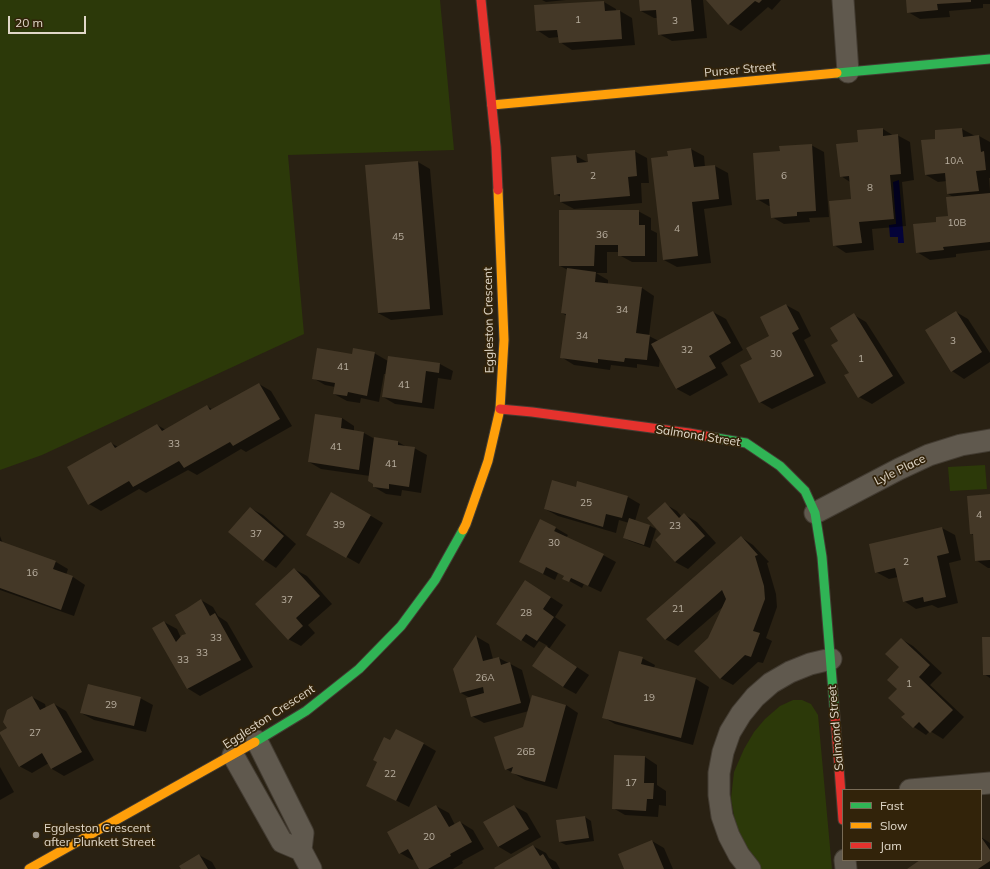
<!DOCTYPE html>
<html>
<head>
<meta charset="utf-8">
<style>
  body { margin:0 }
  #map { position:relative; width:990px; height:869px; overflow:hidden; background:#292113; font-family:Mulish,sans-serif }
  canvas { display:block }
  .legend { position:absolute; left:842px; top:789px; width:140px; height:72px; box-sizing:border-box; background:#32230a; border:1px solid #786b56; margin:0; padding:5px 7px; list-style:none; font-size:12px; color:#e0d7c8 }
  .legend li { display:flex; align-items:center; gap:8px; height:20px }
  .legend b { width:20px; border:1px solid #786b56 }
  .scale { position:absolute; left:8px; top:16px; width:78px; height:18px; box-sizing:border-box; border:2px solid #e0d7c8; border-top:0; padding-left:5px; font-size:12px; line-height:14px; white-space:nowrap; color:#e0d7c8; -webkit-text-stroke:3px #32230a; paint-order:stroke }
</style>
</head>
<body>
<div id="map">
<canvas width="990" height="869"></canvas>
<ul class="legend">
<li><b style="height:5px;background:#30b455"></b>Fast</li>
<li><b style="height:5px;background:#ff9f0a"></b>Slow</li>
<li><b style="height:5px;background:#e5322d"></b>Jam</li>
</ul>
<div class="scale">20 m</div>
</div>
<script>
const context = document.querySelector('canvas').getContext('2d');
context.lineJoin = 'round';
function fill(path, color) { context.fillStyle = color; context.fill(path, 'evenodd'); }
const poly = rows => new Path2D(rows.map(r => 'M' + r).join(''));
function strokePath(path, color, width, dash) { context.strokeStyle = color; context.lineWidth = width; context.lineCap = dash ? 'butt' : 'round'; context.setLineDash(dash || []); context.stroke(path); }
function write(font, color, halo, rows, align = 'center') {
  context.font = font + ' Mulish,sans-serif'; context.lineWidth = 3.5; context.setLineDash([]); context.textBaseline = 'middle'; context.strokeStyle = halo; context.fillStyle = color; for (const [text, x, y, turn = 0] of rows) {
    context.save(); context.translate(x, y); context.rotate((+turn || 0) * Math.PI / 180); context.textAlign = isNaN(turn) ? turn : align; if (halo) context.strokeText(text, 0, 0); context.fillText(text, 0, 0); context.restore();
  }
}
fill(poly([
  [0,0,440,0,454,150,288,155,304,334,42,455,0,470],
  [985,465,987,489,950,491,948,467],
  [793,700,802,700,811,704,818,715,832,869,759,869,741,844,735,822,731,798,734,772,744,749,754,732,765,719,780,706]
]), '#2c3909');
fill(poly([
  [899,180,904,243,898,243,898,237,890,237,889,225,896,224,893,182]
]), '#040339');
fill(poly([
  [542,0,566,0,546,2],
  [640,0,703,0,707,38,672,41,659,34,658,18,654,18,641,11],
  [707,0,781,0,772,10,768,7,741,31,729,24],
  [907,0,990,0,990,4,983,4,983,8,949,11,950,17,920,19,908,12],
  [604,2,616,9,616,11,620,11,632,18,635,45,572,50,560,42,559,37,549,38,537,30],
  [883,129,894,136,897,135,910,142,914,180,902,182,906,226,872,229,874,250,846,253,834,245,852,199,850,182,841,176,859,142],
  [962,129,975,136,979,136,990,142,990,178,989,178,990,191,990,250,956,254,956,257,930,260,917,252,937,223,949,217,955,198,948,194,947,181,938,182,926,175,937,140,936,131],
  [811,145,824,152,829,217,809,218,810,222,784,224,772,217,771,206,769,206,757,199,782,152],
  [691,149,704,156,705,167,715,166,728,173,732,205,704,209,711,263,677,267,664,260,669,157],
  [634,151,647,158,649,183,641,183,642,203,574,209,561,202,561,197,555,194,552,158,576,156,589,163],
  [418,162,430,169,443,315,391,320,378,313],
  [638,211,651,218,651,230,657,233,657,262,632,262,619,255,619,252,607,252,607,273,596,273,608,280,608,284,642,288,654,296,649,336,659,341,713,312,726,319,743,350,721,363,728,375,690,396,677,389,660,358,659,367,637,364,637,368,611,365,610,370,574,365,561,357,567,316,562,313,568,270,560,266],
  [786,305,799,312,811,336,804,340,826,383,772,409,760,402,753,360,771,337],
  [956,312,968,319,990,353,990,362,964,379,952,371],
  [854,315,866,322,905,383,872,404,859,397,839,341],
  [374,353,388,361,389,357,440,364,453,371,451,380,438,378,434,409,395,404,383,397,386,374,384,374,379,402,361,398,360,403,347,401,334,394,335,387,325,385,313,378,352,355],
  [259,384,271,391,292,426,246,452,241,449,197,475,188,470,146,493,139,489,101,511,89,504,111,443,118,447,157,425,166,430,207,406,213,410],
  [342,418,354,426,354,431,364,433,375,439,398,442,407,447,414,448,427,455,421,493,402,490,401,496,386,494,374,487,374,484,370,476,321,469,309,462],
  [577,488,628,497,640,504,635,521,650,526,656,529,650,548,630,541,624,538,629,523,619,520,616,533,558,516,545,509],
  [332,493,383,523,359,564,308,535],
  [990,495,990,568,988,568,976,560,974,536,971,533],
  [665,504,677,511,682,517,685,515,697,522,716,543,688,569,675,562,663,534],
  [250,508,263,515,296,544,276,568,264,560,230,532],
  [556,528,568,535,566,538,603,555,616,562,601,592,584,584,582,588,564,578,565,576,558,573,555,580,533,569],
  [942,528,955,535,961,560,949,563,958,603,938,608,932,605,916,609,904,601,898,577,889,579,876,572],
  [0,536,3,544,56,562,68,569,66,575,73,577,85,585,74,616,0,590],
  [741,537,753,545,769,562,767,563,776,594,777,607,766,638,772,641,763,663,758,662,733,685,720,678,709,638,724,606,678,646,665,639],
  [294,569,307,576,332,604,308,625,315,633,301,646,288,639],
  [538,589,563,605,555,617,566,625,549,649,559,655,589,675,576,694,563,687,533,666,548,646,539,641,534,648,497,624],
  [201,600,213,607,218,616,227,622,253,667,200,696,187,688,164,622,177,629,181,638,187,634],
  [477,637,489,644,493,659,499,658,522,670,531,703,566,705,578,713,557,789,525,780,506,769,524,728,529,711,484,723,472,716,470,698,461,693,455,669],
  [990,638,990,678,984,674],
  [901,639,913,646,942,673,930,685,964,717,943,739,930,731,926,735,914,727,903,717,906,714,898,689,900,667],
  [642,658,655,665,654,668,696,679,709,687,693,745,615,724,603,717],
  [32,697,45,704,46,708,54,704,66,711,94,760,64,776,52,769,49,763,32,773,19,766,9,729],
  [140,698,153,705,146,732,94,720,81,713],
  [396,731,424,744,436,751,409,807,367,786],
  [615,756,645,757,657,765,657,785,666,791,666,806,659,805,658,817,625,815,613,808],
  [0,767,14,792,0,800],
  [436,806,449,813,455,825,460,822,473,830,484,849,462,861,463,863,453,869,421,869,415,859,412,860,400,853],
  [514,806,527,813,541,837,511,854,499,847,485,823],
  [585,817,591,821,594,841,566,845,560,842,557,821],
  [981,837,990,843,990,869,909,869,922,860,981,860],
  [652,841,664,848,673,869,626,869],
  [533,846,546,853,549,858,556,862,560,869,496,869],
  [199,855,212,862,216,869,182,869]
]), '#0007');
fill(poly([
  [639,0,691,0,694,31,658,35,656,10,640,11],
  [706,0,762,0,759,3,755,1,728,25],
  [906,0,971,0,971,2,937,4,938,10,907,13],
  [604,1,605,11,620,10,622,39,559,43,557,30,536,31,534,5],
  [883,128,883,136,898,134,901,174,890,175,894,219,859,222,862,243,833,246,829,201,851,199,849,176,840,177,836,144,858,142,857,130],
  [962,128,963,137,979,135,981,152,984,151,986,170,976,171,979,191,947,194,945,173,925,175,921,140,935,139,935,130],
  [812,144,816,211,797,212,797,216,771,218,769,199,756,200,753,153,780,151,779,146],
  [691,148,694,167,715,165,719,199,692,202,698,256,663,260,651,158,668,156,667,151],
  [635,150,637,176,628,177,630,196,560,202,560,194,554,195,551,157,576,155,577,163,588,162,587,154],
  [418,161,430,309,378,313,365,165],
  [990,193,990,242,943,247,944,250,916,253,913,224,936,222,936,217,948,216,946,197],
  [559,210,639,210,639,225,645,225,645,256,618,256,618,245,595,245,594,266,559,266],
  [567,268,596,272,595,282,642,287,636,333,650,335,647,360,625,358,624,362,598,359,598,363,560,358,566,314,561,313],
  [786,304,799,329,792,333,814,376,759,403,740,365,752,359,746,348,769,336,760,317],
  [713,311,731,343,709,356,716,368,676,389,651,344],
  [956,311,982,352,951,372,925,330],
  [854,313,893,376,858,398,844,375,849,373,831,345,838,341,830,328],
  [317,348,352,354,353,348,375,352,367,396,348,392,347,396,333,394,335,383,312,379],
  [388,356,440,363,439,373,426,371,422,403,382,397],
  [259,383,280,419,233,446,230,442,184,468,179,461,133,487,129,481,88,505,67,467,111,442,115,448,157,424,162,431,207,405,210,410],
  [315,414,342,418,341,428,364,432,359,470,308,462],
  [374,437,398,441,398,445,415,447,409,487,389,484,389,489,373,487,373,484,368,481],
  [552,480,576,487,577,481,628,496,622,518,606,514,603,527,544,509],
  [331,492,371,515,346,558,306,535],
  [990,494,990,560,975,561,973,534,970,534,967,496],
  [665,502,679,518,684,513,705,536,675,562,655,540,661,534,647,518],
  [250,507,284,536,263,561,228,532],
  [629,518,650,525,644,545,623,538],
  [540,519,556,527,554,531,604,554,588,586,571,578,569,582,562,579,564,576,546,567,543,574,519,562],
  [942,527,949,553,937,556,946,597,924,602,923,597,903,602,895,568,875,573,869,544],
  [741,536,758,555,755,556,764,586,765,599,753,631,760,633,751,657,745,655,720,679,694,651,708,638,726,599,722,590,665,640,646,619],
  [0,541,56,561,53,569,73,576,61,610,0,588],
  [294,568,320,596,296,618,303,626,288,640,255,604],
  [525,580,551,597,543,609,554,617,537,641,526,634,521,641,496,624],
  [201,599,210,616,215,613,241,660,187,689,152,628,164,621,176,642,182,635,186,634,175,615,186,609],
  [476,635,483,661,499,657,501,665,510,662,521,703,471,717,466,698,484,693,483,687,460,693,453,669],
  [982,637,990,637,990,675,983,675],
  [901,638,930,665,919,677,953,710,930,733,919,722,913,728,901,717,905,714,888,698,897,689,887,680,899,667,885,654],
  [546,646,577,667,563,687,532,666],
  [619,651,643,657,641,664,696,678,681,738,602,718],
  [88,684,141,697,134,726,80,713],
  [532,695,566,705,545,782,511,773,513,767,505,770,494,737,523,727],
  [32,696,40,710,54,703,82,752,51,769,42,753,19,767,0,734,0,732,7,728,3,722,7,710],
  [396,729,424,743,396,801,366,786,377,762,373,760,384,737,390,740],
  [614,755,645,756,644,783,654,783,653,799,647,799,646,811,612,809],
  [436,805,449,827,460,821,472,842,450,854,451,856,428,869,419,869,408,849,399,854,387,832],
  [514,805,529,829,498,847,483,822],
  [585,816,589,838,559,842,556,820],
  [981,837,990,850,990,861,978,869,907,869,920,860,981,860],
  [652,840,664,869,624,869,618,854],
  [533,845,540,856,543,854,552,869,495,869,494,868],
  [199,854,208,869,181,869,179,866]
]), '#443827');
const street = poly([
  [843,0,848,72],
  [815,513,899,469,929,455,961,445,990,440],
  [257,741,303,833,301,850,311,869],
  [233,755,282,842,301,850],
  [910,790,990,783],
  [845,860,846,869],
  [750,869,739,855,729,836,722,816,719,795,719,773,723,752,730,732,741,714,755,697,771,683,790,672,810,664,831,659]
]);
const fast = poly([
  [837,73,990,59],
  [711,437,746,443,780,466,805,491,815,513,822,557,835,716],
  [255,742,306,711,359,669,401,626,435,580,463,530]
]);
const slow = poly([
  [492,105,837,73],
  [463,530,466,524,488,461,500,409,504,340,498,190],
  [29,869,255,742]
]);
const jam = poly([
  [481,0,496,147,498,190],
  [500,409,532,412,689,433,711,437],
  [835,716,843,820]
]);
strokePath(street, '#433c32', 23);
strokePath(fast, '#433c32', 11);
strokePath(slow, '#433c32', 11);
strokePath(jam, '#433c32', 11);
strokePath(street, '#60594e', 21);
strokePath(fast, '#30b455', 9);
strokePath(slow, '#ff9f0a', 9);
strokePath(jam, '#e5322d', 9);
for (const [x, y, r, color] of [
  [36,835,4,"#a09789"]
]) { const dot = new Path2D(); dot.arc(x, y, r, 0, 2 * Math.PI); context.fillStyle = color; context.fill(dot); strokePath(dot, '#32230a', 1.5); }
write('10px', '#b9afa0', null, [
  ["1",578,20],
  ["3",675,21],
  ["10A",954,161],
  ["2",593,176],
  ["6",784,176],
  ["8",870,188],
  ["10B",957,223],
  ["4",677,229],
  ["36",602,235],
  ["45",398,237],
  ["34",622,310],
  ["34",582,336],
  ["3",953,341],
  ["32",687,350],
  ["30",776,354],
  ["1",861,359],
  ["41",343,367],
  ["41",404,385],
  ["33",174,444],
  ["41",336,447],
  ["41",391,464],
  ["25",586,503],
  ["4",979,515],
  ["39",339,525],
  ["23",675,526],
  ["37",256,534],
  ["30",554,543],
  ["2",906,562],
  ["16",32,573],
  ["37",287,600],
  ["21",678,609],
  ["28",526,613],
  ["33",216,638],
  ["33",202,653],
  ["33",183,660],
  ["26A",485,678],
  ["1",909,684],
  ["19",649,698],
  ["29",111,705],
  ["27",35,733],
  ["26B",526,752],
  ["22",390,774],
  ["17",631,783],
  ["20",429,837]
]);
write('12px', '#e0d7c8', '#32230a', [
  ["Purser Street",740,70,-5],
  ["Eggleston Crescent",489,320,-91],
  ["Salmond Street",698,436,9],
  ["Lyle Place",900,470,-26],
  ["Eggleston Crescent",269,717,-33],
  ["Salmond Street",836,728,-95]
]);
write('12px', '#e0d7c8', '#32230a', [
  ["Eggleston Crescent",44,828],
  ["after Plunkett Street",44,842]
], 'left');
</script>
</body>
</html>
